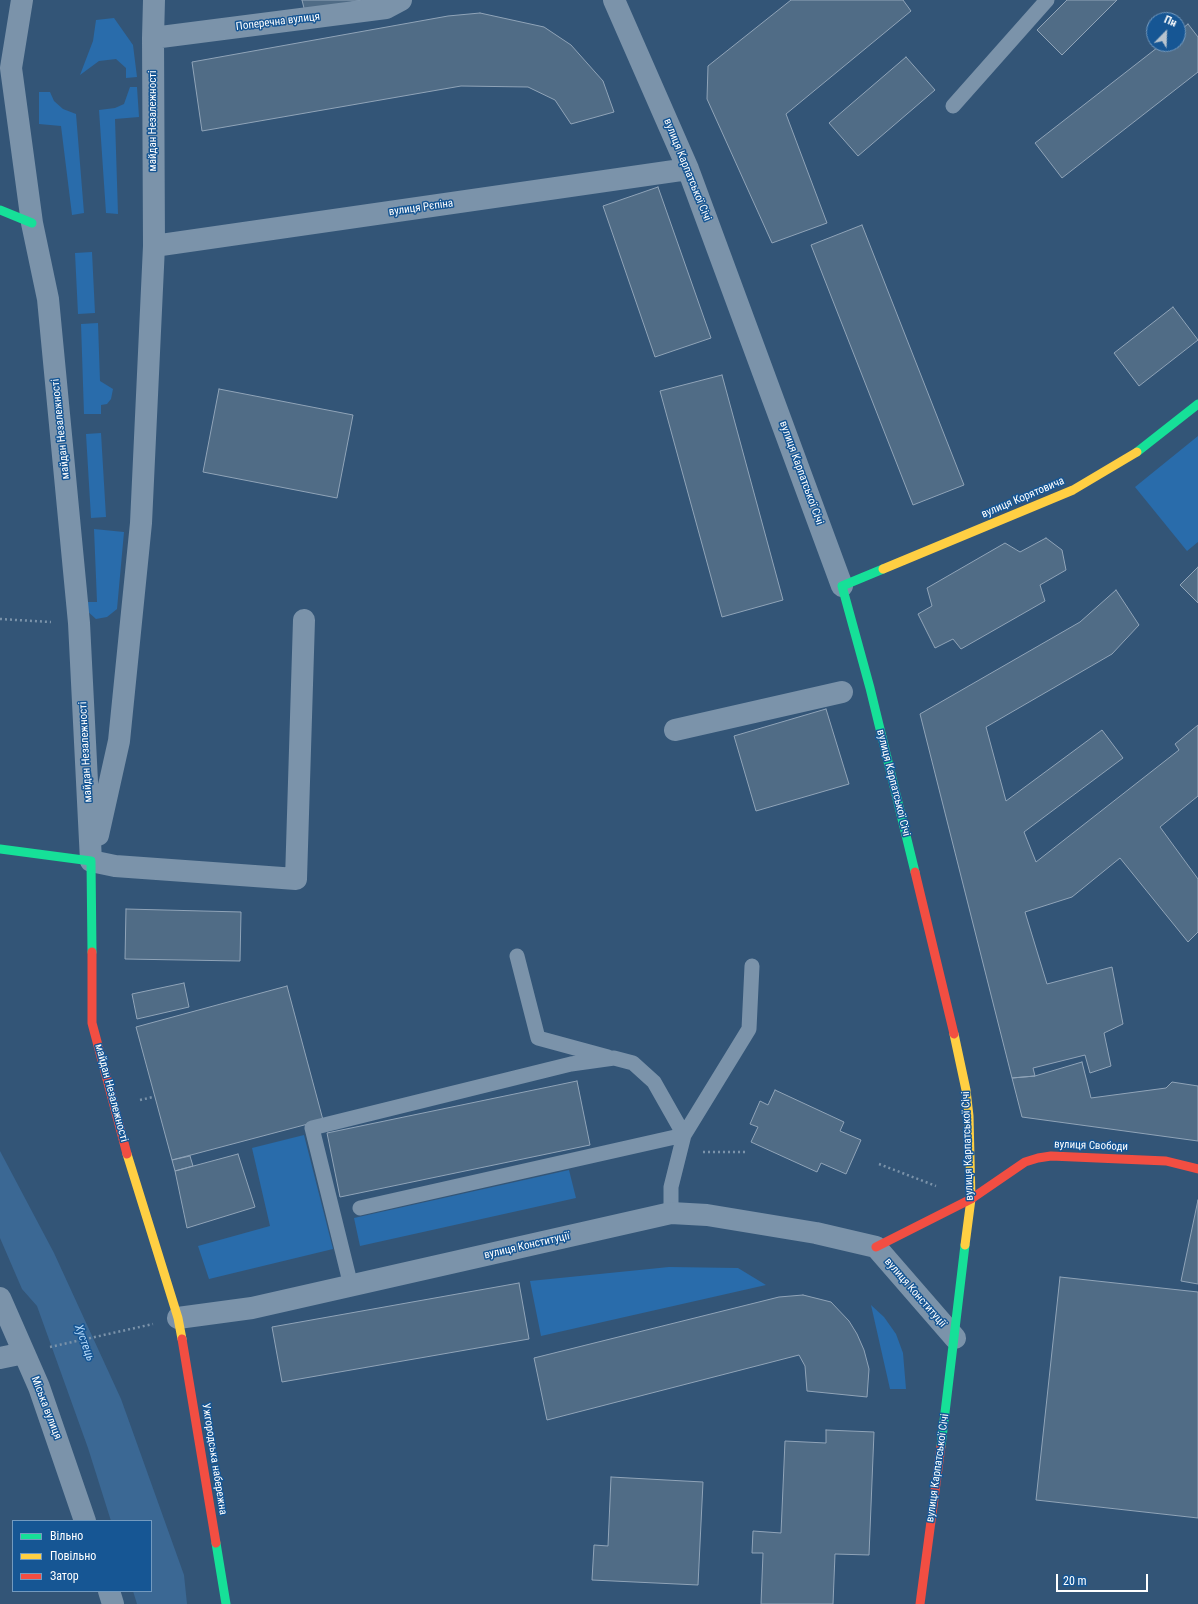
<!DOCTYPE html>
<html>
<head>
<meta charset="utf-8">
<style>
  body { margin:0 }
  #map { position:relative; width:1198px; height:1604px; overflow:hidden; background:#357; font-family:"Roboto Condensed",sans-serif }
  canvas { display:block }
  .legend { position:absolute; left:12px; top:1520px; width:140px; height:72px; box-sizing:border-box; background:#165694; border:1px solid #739abf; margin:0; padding:5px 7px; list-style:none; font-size:12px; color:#fff }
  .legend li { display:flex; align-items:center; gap:8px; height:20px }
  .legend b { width:20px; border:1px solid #739abf }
  .north { position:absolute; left:1146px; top:12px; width:40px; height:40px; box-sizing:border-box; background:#165694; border:1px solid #739abf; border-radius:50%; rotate:23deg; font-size:11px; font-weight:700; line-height:16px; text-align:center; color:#fff }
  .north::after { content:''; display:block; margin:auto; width:14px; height:18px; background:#b8c4cf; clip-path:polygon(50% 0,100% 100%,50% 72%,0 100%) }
  .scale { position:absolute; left:1056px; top:1574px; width:92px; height:18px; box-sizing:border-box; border:2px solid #fff; border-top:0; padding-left:5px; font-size:12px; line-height:14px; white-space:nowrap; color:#fff; -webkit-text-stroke:3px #165694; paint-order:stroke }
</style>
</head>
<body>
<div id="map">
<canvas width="1198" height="1604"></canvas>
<ul class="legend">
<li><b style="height:5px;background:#16e098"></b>Вільно</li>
<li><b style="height:5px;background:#ffcf43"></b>Повільно</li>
<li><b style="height:5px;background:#f24e42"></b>Затор</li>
</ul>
<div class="north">Пн</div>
<div class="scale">20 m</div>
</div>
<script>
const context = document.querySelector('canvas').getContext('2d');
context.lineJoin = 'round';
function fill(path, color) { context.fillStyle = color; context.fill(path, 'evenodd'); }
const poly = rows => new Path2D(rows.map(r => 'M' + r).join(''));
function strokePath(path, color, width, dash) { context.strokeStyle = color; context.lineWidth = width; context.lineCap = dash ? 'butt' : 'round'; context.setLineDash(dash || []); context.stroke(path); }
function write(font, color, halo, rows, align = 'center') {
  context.font = font + ' "Roboto Condensed",sans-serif'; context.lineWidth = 3; context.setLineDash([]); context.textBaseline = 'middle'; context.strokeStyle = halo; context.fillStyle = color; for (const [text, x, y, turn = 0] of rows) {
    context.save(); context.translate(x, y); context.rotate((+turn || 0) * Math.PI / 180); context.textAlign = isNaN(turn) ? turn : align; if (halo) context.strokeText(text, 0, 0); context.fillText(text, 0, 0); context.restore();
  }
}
fill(poly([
  [114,18,133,45,137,77,126,78,126,68,116,59,99,61,80,75,93,41,96,20],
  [130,87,137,87,139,117,115,119,118,214,106,213,99,110,115,108,124,104],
  [39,92,50,92,54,101,63,109,76,114,84,213,72,215,61,126,39,124],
  [92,252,95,313,78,314,75,253],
  [98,323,100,381,113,389,111,399,107,404,101,405,101,414,84,414,81,324],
  [101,433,106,517,91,518,86,434],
  [1198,436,1198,542,1187,551,1135,487],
  [94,529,124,532,117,609,107,617,96,619,86,610,85,602,97,602],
  [304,1135,333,1249,209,1279,198,1246,270,1226,252,1148],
  [569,1170,576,1198,360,1246,354,1218],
  [669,1267,738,1268,766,1285,541,1336,530,1281],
  [871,1305,884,1317,896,1334,903,1353,906,1389,890,1389]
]), '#296cab');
fill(poly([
  [0,1151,54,1253,121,1399,184,1575,187,1604,137,1604,133,1591,151,1591,151,1521,111,1521,88,1448,37,1306,22,1289,0,1238]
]), '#3b6894');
const building = poly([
  [302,0,362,0,305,12,302,0],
  [791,0,903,0,911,11,786,114,827,223,772,243,707,99,708,66,791,0],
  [1067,0,1117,0,1062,55,1037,30,1067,0],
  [480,13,544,27,571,45,603,81,614,112,571,124,555,100,528,87,461,86,202,131,192,62,448,16,480,13],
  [1188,24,1198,37,1198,72,1062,178,1035,143,1162,44,1178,44,1178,32,1188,24],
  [906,57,935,90,858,156,829,123,906,57],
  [658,187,711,338,655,357,603,206,658,187],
  [862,225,964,485,913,505,811,245,862,225],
  [1173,307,1198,340,1139,386,1114,353,1173,307],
  [722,375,783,600,722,617,660,391,722,375],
  [219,389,353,415,337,498,203,472,219,389],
  [1046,538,1062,550,1066,570,1040,585,1045,601,961,649,953,639,935,648,918,614,932,606,927,588,1005,543,1020,552,1046,538],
  [1198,567,1198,603,1180,585,1198,567],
  [1116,590,1139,625,1112,654,986,727,1006,801,1102,730,1123,758,1024,832,1036,862,1179,750,1175,744,1198,725,1198,796,1160,827,1198,879,1198,932,1188,942,1120,858,1072,897,1025,912,1047,984,1112,967,1123,1024,1104,1033,1111,1066,1090,1073,1085,1055,1033,1068,1035,1076,1012,1078,920,714,1080,622,1116,590],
  [826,709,849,784,756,811,734,736,826,709],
  [126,909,241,912,240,961,125,959,126,909],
  [184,983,189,1007,137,1019,132,994,184,983],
  [287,986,323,1120,172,1160,136,1027,287,986],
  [1082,1062,1091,1098,1166,1088,1172,1082,1198,1086,1198,1141,1022,1117,1012,1078,1035,1076,1082,1062],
  [577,1081,590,1145,340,1197,327,1133,577,1081],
  [775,1090,844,1122,840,1131,861,1140,846,1174,821,1163,817,1172,751,1142,758,1127,750,1124,760,1101,768,1105,775,1090],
  [238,1154,255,1207,187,1228,175,1171,238,1154],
  [190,1156,193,1166,175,1171,172,1160,190,1156],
  [1198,1200,1198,1284,1181,1281,1198,1200],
  [1060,1277,1198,1292,1198,1518,1036,1500,1060,1277],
  [519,1283,529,1339,282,1382,272,1327,519,1283],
  [803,1295,831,1302,849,1321,857,1334,864,1350,869,1369,867,1397,807,1391,805,1366,799,1355,547,1420,534,1358,779,1297,803,1295],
  [826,1430,874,1432,869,1555,835,1554,833,1604,761,1604,763,1553,752,1553,753,1531,781,1533,785,1441,826,1443,826,1430],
  [611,1477,703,1482,698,1585,592,1580,594,1545,608,1546,611,1477]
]);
fill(building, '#506c86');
strokePath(building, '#90a4b8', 1);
strokePath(poly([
  [0,619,51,622],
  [140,1100,153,1097],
  [703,1152,746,1152],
  [879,1164,936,1186],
  [50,1347,153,1324]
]), '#7b93aa', 2.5, [2, 3]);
strokePath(poly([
  [953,106,1047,0],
  [517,956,538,1038,608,1057],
  [671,1213,671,1187,684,1135,749,1029,752,966],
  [351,1286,312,1128,571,1064,614,1058,633,1063,654,1082,684,1135,360,1208]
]), '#7b93aa', 15);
strokePath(poly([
  [22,0,11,68,32,223,48,299,79,623,91,861],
  [614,0,688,169,842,586],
  [153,38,386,8,401,0],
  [154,246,688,169],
  [675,730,842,692],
  [98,835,119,741,141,523,154,246,153,38,154,0],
  [91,861,115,866,296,879,304,620],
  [0,1298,39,1387,85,1521],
  [178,1318,252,1308,671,1213,707,1215,816,1233,876,1247,955,1338],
  [0,1358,24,1353],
  [109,1591,113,1604]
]), '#7b93aa', 22);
strokePath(poly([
  [0,210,32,223],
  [1137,452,1198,404],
  [883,569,842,586,870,688,915,872],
  [0,849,91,861,92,952],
  [941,1446,965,1245],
  [216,1543,226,1604]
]), '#16e098', 9);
strokePath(poly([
  [883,569,1073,490,1137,452],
  [954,1034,966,1090,969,1116,971,1199,965,1245],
  [127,1154,178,1318,182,1339]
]), '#ffcf43', 9);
strokePath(poly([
  [915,872,954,1034],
  [92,952,92,1023,127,1154],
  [876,1247,971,1199,1025,1162,1038,1158,1051,1156,1166,1161,1198,1169],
  [182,1339,216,1543],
  [920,1604,941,1446]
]), '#f24e42', 9);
write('11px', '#fff', '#165694', [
  ["Поперечна вулиця",278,22,-7],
  ["майдан Незалежності",153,121,-90],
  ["вулиця Карпатської Січі",687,170,68],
  ["вулиця Рєпіна",421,208,-8],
  ["майдан Незалежності",61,429,-96],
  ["вулиця Карпатської Січі",801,473,70],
  ["вулиця Корятовича",1023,498,-23],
  ["майдан Незалежності",86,752,-93],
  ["вулиця Карпатської Січі",893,783,76],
  ["майдан Незалежності",111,1093,75],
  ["вулиця Карпатської Січі",968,1146,-92],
  ["вулиця Свободи",1091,1146,2],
  ["вулиця Конституції",527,1246,-13],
  ["вулиця Конституції",915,1293,49],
  ["Міська вулиця",46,1408,69],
  ["Ужгородська набережна",214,1459,81],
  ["вулиця Карпатської Січі",938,1468,-82]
]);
write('italic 12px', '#b2d7f8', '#165694', [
  ["Хустець",84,1343,70]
]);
</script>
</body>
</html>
